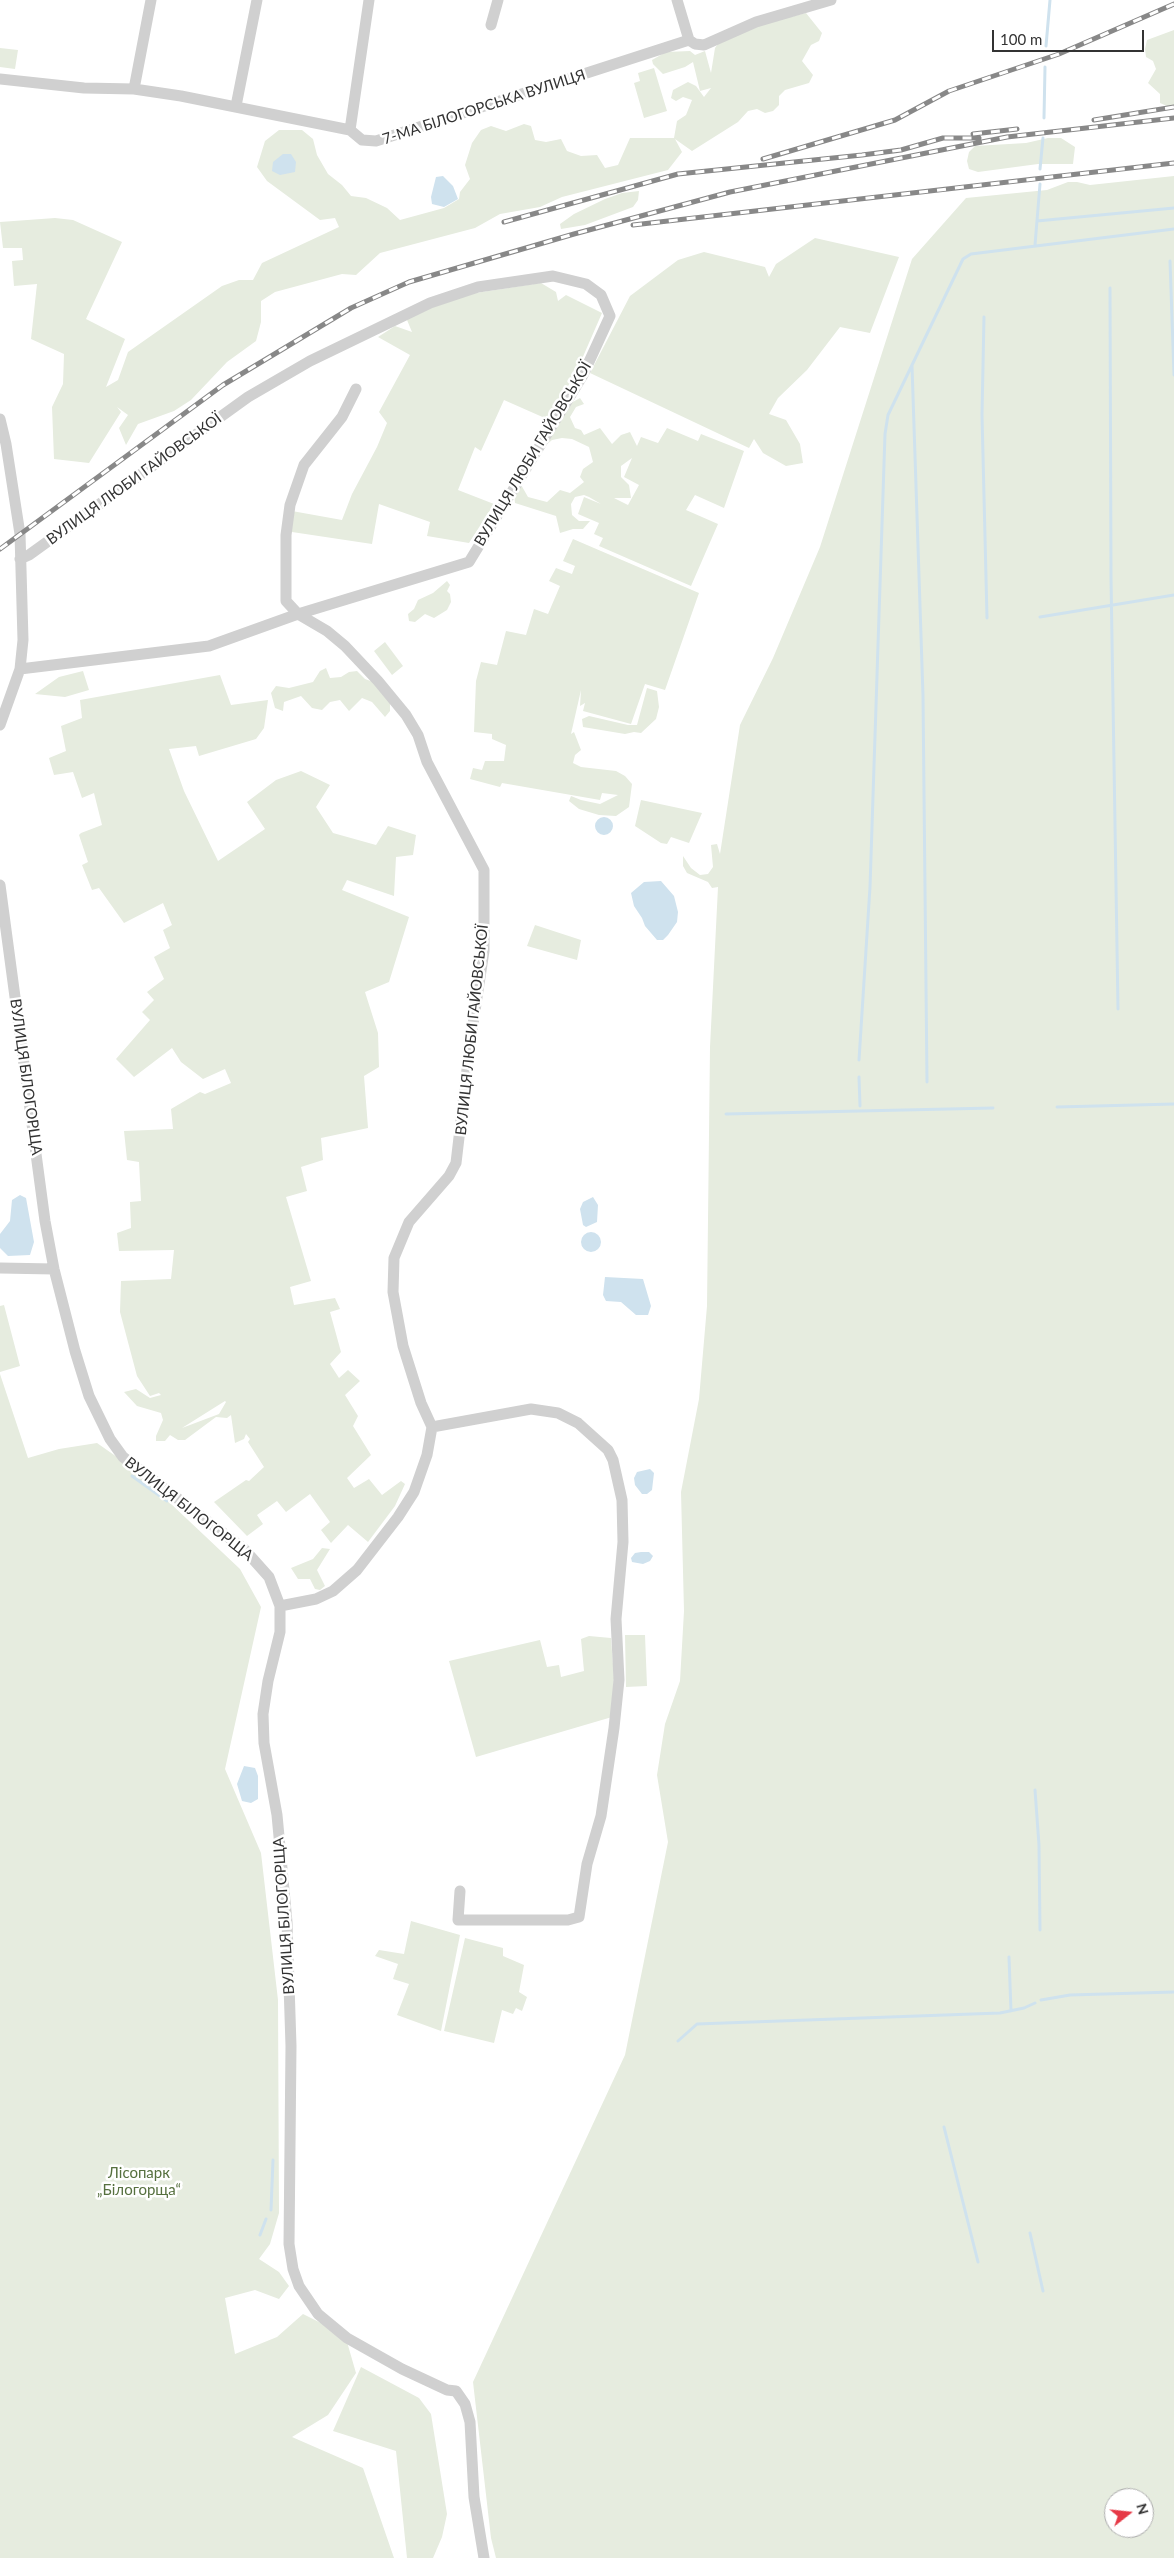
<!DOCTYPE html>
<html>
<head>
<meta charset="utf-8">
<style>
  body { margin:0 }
  #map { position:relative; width:1174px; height:2558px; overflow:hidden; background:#fff; font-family:Lato,sans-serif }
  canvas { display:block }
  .north { position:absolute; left:1104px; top:2488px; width:50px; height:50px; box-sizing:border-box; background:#fff; border:1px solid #adadad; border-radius:50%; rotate:74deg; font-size:14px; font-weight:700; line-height:20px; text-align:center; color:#333 }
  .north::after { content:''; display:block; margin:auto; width:18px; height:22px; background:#e63946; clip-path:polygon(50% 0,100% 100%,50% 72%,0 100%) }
  .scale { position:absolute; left:992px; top:30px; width:152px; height:22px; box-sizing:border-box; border:2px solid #333; border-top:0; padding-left:6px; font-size:15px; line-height:18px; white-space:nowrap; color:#333; -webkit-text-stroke:4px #fff; paint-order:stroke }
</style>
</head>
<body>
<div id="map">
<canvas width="1174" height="2558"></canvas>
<div class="north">N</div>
<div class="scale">100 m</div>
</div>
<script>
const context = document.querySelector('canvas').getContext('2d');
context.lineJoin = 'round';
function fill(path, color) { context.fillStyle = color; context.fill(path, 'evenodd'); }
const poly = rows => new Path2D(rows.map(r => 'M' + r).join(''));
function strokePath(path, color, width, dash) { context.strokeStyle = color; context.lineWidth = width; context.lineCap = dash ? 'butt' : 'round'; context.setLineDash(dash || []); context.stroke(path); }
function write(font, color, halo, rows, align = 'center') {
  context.font = font + ' Lato,sans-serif'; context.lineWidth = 5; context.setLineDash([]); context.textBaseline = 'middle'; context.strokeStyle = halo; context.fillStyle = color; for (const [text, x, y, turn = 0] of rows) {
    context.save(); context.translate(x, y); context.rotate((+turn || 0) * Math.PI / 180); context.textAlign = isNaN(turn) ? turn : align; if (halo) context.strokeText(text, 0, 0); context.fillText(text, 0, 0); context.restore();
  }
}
fill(poly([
  [806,13,822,33,819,41,811,45,802,61,813,75,809,83,785,90,779,96,779,105,773,111,765,113,757,109,748,111,738,122,692,151,675,139,682,152,668,170,562,197,540,207,500,214,475,228,380,253,356,275,342,274,275,292,261,301,261,322,256,341,227,362,191,400,174,411,138,424,126,445,119,428,128,415,117,407,121,412,89,463,54,459,52,407,63,384,64,354,31,339,37,284,14,286,12,261,23,260,22,248,3,248,0,222,55,218,73,220,122,242,86,319,125,339,106,387,118,380,128,352,222,286,239,280,253,280,262,263,339,227,335,218,320,220,267,181,257,167,265,141,279,130,302,130,313,139,317,155,328,174,342,185,351,196,366,198,387,208,400,220,444,208,459,199,460,192,470,179,465,165,472,143,481,130,491,126,506,131,524,124,531,126,535,140,546,142,561,139,567,151,581,156,597,155,605,168,618,165,630,138,674,138,677,121,686,115,692,100,683,97,676,101,671,98,673,90,688,82,696,86,704,97,711,88,700,91,693,62,685,67,663,74,653,64,652,60,666,52,690,51,695,55,705,51,711,73,715,48,720,41,759,25],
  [1174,30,1174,109,1160,103,1160,94,1148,83,1156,69,1153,61,1146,57,1145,49,1147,40],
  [0,48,18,50,15,69,0,67],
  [654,68,667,111,644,118,634,83,640,81,638,73],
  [1048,138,1061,138,1075,147,1073,164,1038,164,978,172,969,169,967,161,969,152,975,146,1026,143],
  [1174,176,1174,2558,496,2558,491,2538,473,2382,625,2055,668,1842,657,1775,665,1724,680,1681,684,1611,681,1492,699,1399,707,1306,710,1047,718,887,712,888,708,882,687,873,683,866,683,856,691,868,700,875,708,874,713,867,711,845,717,844,720,854,740,725,773,658,820,547,912,259,966,198,1047,190,1068,182,1077,182,1090,185],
  [1114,2498,1144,2498,1144,2528,1114,2528],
  [639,191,638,200,633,207,585,225,561,229,560,224,574,214,605,199,622,193],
  [815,238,899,257,870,333,840,327,807,370,778,398,769,414,786,420,800,444,803,463,786,466,763,453,754,439,749,448,590,373,630,296,678,260,704,252,765,267,769,277,776,264],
  [541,283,556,292,558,301,566,295,602,313,575,375,547,419,504,400,481,451,475,447,458,490,494,504,469,543,427,536,430,522,379,504,372,544,292,532,292,511,342,520,352,494,377,447,387,423,379,412,410,355,378,337,395,326,412,332,407,320,422,309,469,294],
  [580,398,584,404,576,407,570,417,575,428,581,430,584,435,600,428,612,444,621,435,630,432,637,446,641,437,658,443,667,428,698,441,701,434,744,451,724,508,695,495,686,510,718,524,691,586,599,546,603,538,594,534,599,523,578,514,584,497,601,504,589,497,584,495,575,497,571,504,572,515,579,521,590,521,583,529,573,529,560,533,556,516,515,503,514,494,520,483,528,497,547,502,560,490,570,493,584,482,580,477,583,469,593,462,589,447,572,439,562,438,552,440,545,446,564,407],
  [632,458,624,477,639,485,628,505,614,498,631,498,629,485,621,477,621,466],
  [573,539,699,593,665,690,645,684,631,724,583,711,585,703,580,706,581,690,571,734,574,732,581,750,575,755,573,763,581,767,616,771,625,776,632,784,629,807,616,816,599,815,579,809,569,801,571,796,581,800,600,804,618,795,602,793,600,800,502,783,500,787,470,779,473,768,482,770,485,761,504,761,506,745,492,739,492,734,474,732,476,681,481,662,497,665,506,631,526,635,534,609,548,614,560,586,549,581,556,568,572,574,575,566,563,561],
  [447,581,450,585,447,591,450,594,451,602,447,610,434,618,425,614,415,622,409,621,408,614,414,609,418,600,433,593],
  [385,642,403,666,392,675,374,651],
  [326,668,330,678,341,677,349,672,357,671,365,679,376,683,390,702,390,711,385,717,372,702,362,698,349,711,340,700,330,702,322,710,312,708,301,696,284,702,283,711,275,708,271,693,276,686,289,688,313,682,320,671],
  [83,671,89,690,65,697,35,694,59,677],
  [220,675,231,705,268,700,264,728,256,739,199,756,196,746,169,749,184,791,218,861,265,829,247,802,276,780,301,771,330,785,316,807,333,833,376,845,388,826,416,835,413,855,396,857,394,896,347,880,342,890,409,917,389,982,365,992,378,1033,379,1067,364,1076,368,1128,321,1138,323,1160,301,1167,307,1191,286,1197,311,1281,290,1287,294,1305,335,1298,340,1309,330,1312,341,1352,330,1364,339,1378,348,1370,360,1381,345,1395,358,1416,353,1426,371,1455,347,1478,354,1488,369,1479,382,1495,401,1481,405,1484,395,1506,368,1542,348,1525,331,1543,321,1530,330,1522,310,1494,286,1512,277,1501,257,1515,263,1524,247,1536,214,1502,246,1480,249,1481,264,1467,248,1442,250,1439,246,1434,244,1439,235,1443,231,1415,227,1418,216,1417,185,1440,178,1440,170,1435,165,1441,156,1441,156,1436,163,1420,161,1413,137,1406,124,1392,136,1389,150,1398,161,1395,159,1393,150,1396,137,1376,120,1312,121,1281,171,1279,174,1250,119,1251,117,1233,131,1228,130,1202,141,1201,139,1162,127,1160,124,1131,173,1129,171,1109,200,1092,205,1094,231,1083,225,1069,203,1079,181,1062,172,1048,134,1077,116,1059,150,1020,142,1012,154,1000,147,992,164,979,154,957,170,948,163,930,172,925,163,903,124,923,99,888,92,890,82,865,88,862,79,835,81,833,102,825,94,793,82,798,73,772,54,775,49,758,66,751,61,726,82,718,80,700],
  [226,1402,219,1414,182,1428,225,1401],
  [647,688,657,691,659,707,656,719,641,733,634,732,625,734,583,727,582,719,589,716,628,725,637,725],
  [641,800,702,813,689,843,671,837,667,844,661,843,635,826],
  [535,925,581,940,577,960,527,946],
  [4,1305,20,1366,0,1372,0,1306],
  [0,1374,28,1458,59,1449,97,1443,134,1469,240,1569,261,1607,225,1769,261,1853,278,2000,279,2213,270,2244,259,2259,279,2272,289,2286,279,2299,255,2290,225,2298,235,2354,277,2337,303,2314,345,2335,356,2373,328,2415,292,2437,363,2468,394,2558,0,2558],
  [322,1548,330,1549,317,1570,325,1586,320,1590,315,1589,310,1579,298,1579,291,1568,313,1559],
  [625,1635,645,1635,647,1686,626,1687],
  [589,1636,611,1638,614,1678,612,1717,476,1757,449,1661,540,1640,547,1667,559,1665,561,1677,584,1671,581,1639],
  [411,1921,460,1935,441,2031,397,2015,409,1984,393,1979,398,1964,375,1956,379,1950,404,1954],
  [465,1938,503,1948,503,1956,524,1965,519,1992,527,1997,522,2011,516,2008,513,2014,502,2010,494,2043,444,2031],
  [361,2367,419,2398,431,2414,447,2514,442,2537,433,2558,407,2558,396,2451,333,2431]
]), '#e6ecdf');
fill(poly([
  [283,154,291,154,296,162,295,172,280,175,272,171,273,162],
  [443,176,453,186,458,199,444,207,432,204,431,197,436,177],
  '595 826a9 9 0 1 1 18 0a9 9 0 1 1-18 0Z',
  [661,881,674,896,678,912,677,922,668,935,663,940,657,940,645,926,642,918,634,906,631,893,644,882],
  [20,1195,26,1198,34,1242,30,1255,8,1256,0,1248,0,1234,10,1221,12,1200],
  [593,1197,598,1205,597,1222,586,1227,583,1225,580,1209,583,1202],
  '581 1242a10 10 0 1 1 20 0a10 10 0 1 1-20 0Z',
  [605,1277,643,1279,651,1306,648,1315,636,1315,621,1302,606,1301,603,1295],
  [650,1469,654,1473,652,1490,647,1494,642,1494,635,1485,634,1478,637,1472],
  [641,1552,649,1552,653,1556,650,1561,643,1564,632,1562,631,1558,635,1553],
  [244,1766,255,1768,258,1776,258,1799,251,1803,242,1801,237,1784]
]), '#cfe2ee');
strokePath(poly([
  [1046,46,1050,0],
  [1044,118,1045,67],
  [1040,169,1043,138],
  [1037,221,1174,208],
  [1035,245,1040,184],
  [1170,261,1174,375],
  [1110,288,1111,578,1118,1009],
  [984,317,982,415,987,618],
  [912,366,923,696,927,1082],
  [1040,617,1174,595],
  [859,1060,870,887,885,434,888,415,963,259,971,254,1174,229],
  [859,1077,860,1106],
  [1057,1107,1174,1104],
  [726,1114,993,1108],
  [132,1476,167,1501],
  [1035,1790,1039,1845,1040,1930],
  [1009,1957,1011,2011],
  [1041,2000,1070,1995,1174,1992],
  [678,2041,697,2024,1000,2013,1024,2008,1035,2003],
  [944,2127,978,2262],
  [271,2210,273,2160],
  [1030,2233,1043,2291],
  [260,2235,266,2219]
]), '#cfe2ee', 3);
strokePath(poly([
  [491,25,498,0],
  [689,40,695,44,704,45,756,22,831,0],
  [0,79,84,88,134,89,181,96,350,130,362,140,376,141,689,40,677,0],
  [134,89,151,0],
  [236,106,257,0],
  [350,130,369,0],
  [0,419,6,444,20,534,23,640,20,669,0,725],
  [20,559,29,555,248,397,310,361,430,303,478,287,553,276,586,284,601,295,610,316,583,375,469,562,298,614,209,646,20,669],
  [0,885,45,1221,54,1269,75,1351,89,1396,110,1439,123,1457,244,1549,269,1577,280,1606,280,1632,268,1681,263,1714,264,1743,277,1815,287,1922,291,2046,289,2244,293,2269,299,2286,318,2314,347,2338,402,2369,447,2390,456,2391,465,2404,470,2422,474,2497,484,2558],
  [0,1268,54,1269],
  [432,1427,531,1409,558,1413,578,1423,608,1450,613,1460,622,1500,623,1542,616,1619,619,1680,614,1728,601,1816,587,1864,579,1917,568,1920,458,1920,460,1891],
  [280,1606,316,1599,333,1591,357,1570,398,1517,414,1492,427,1455,432,1427,421,1403,403,1346,393,1292,394,1258,409,1222,449,1176,456,1163,470,1044,484,951,484,870,427,762,418,735,406,715,378,681,345,646,327,631,298,614,286,601,286,535,290,505,304,465,342,417,356,389]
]), '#d0d0d0', 11);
const rail = poly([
  [1094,120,1174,107],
  [973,134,1017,129],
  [763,159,895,120,949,91,1059,54,1174,4],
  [504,222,678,174,862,155,901,150,943,138,979,138],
  [633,225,1174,163],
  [0,549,223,385,351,308,409,282,574,234,730,192,1007,137,1174,118]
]);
strokePath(rail, '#888', 5);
strokePath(rail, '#fff', 3, [9]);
write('15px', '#333', '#fff', [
  ["7-МА БІЛОГОРСЬКА ВУЛИЦЯ",484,107,-18],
  ["ВУЛИЦЯ ЛЮБИ ГАЙОВСЬКОЇ",533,454,-59],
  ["ВУЛИЦЯ ЛЮБИ ГАЙОВСЬКОЇ",134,479,-36],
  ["ВУЛИЦЯ ЛЮБИ ГАЙОВСЬКОЇ",472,1030,-84],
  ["ВУЛИЦЯ БІЛОГОРЩА",26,1077,82],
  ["ВУЛИЦЯ БІЛОГОРЩА",189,1509,38],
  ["ВУЛИЦЯ БІЛОГОРЩА",284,1916,-94]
]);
write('15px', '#56703f', '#fff', [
  ["Лісопарк",139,2173],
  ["„Білогорща“",139,2190]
]);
</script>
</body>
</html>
